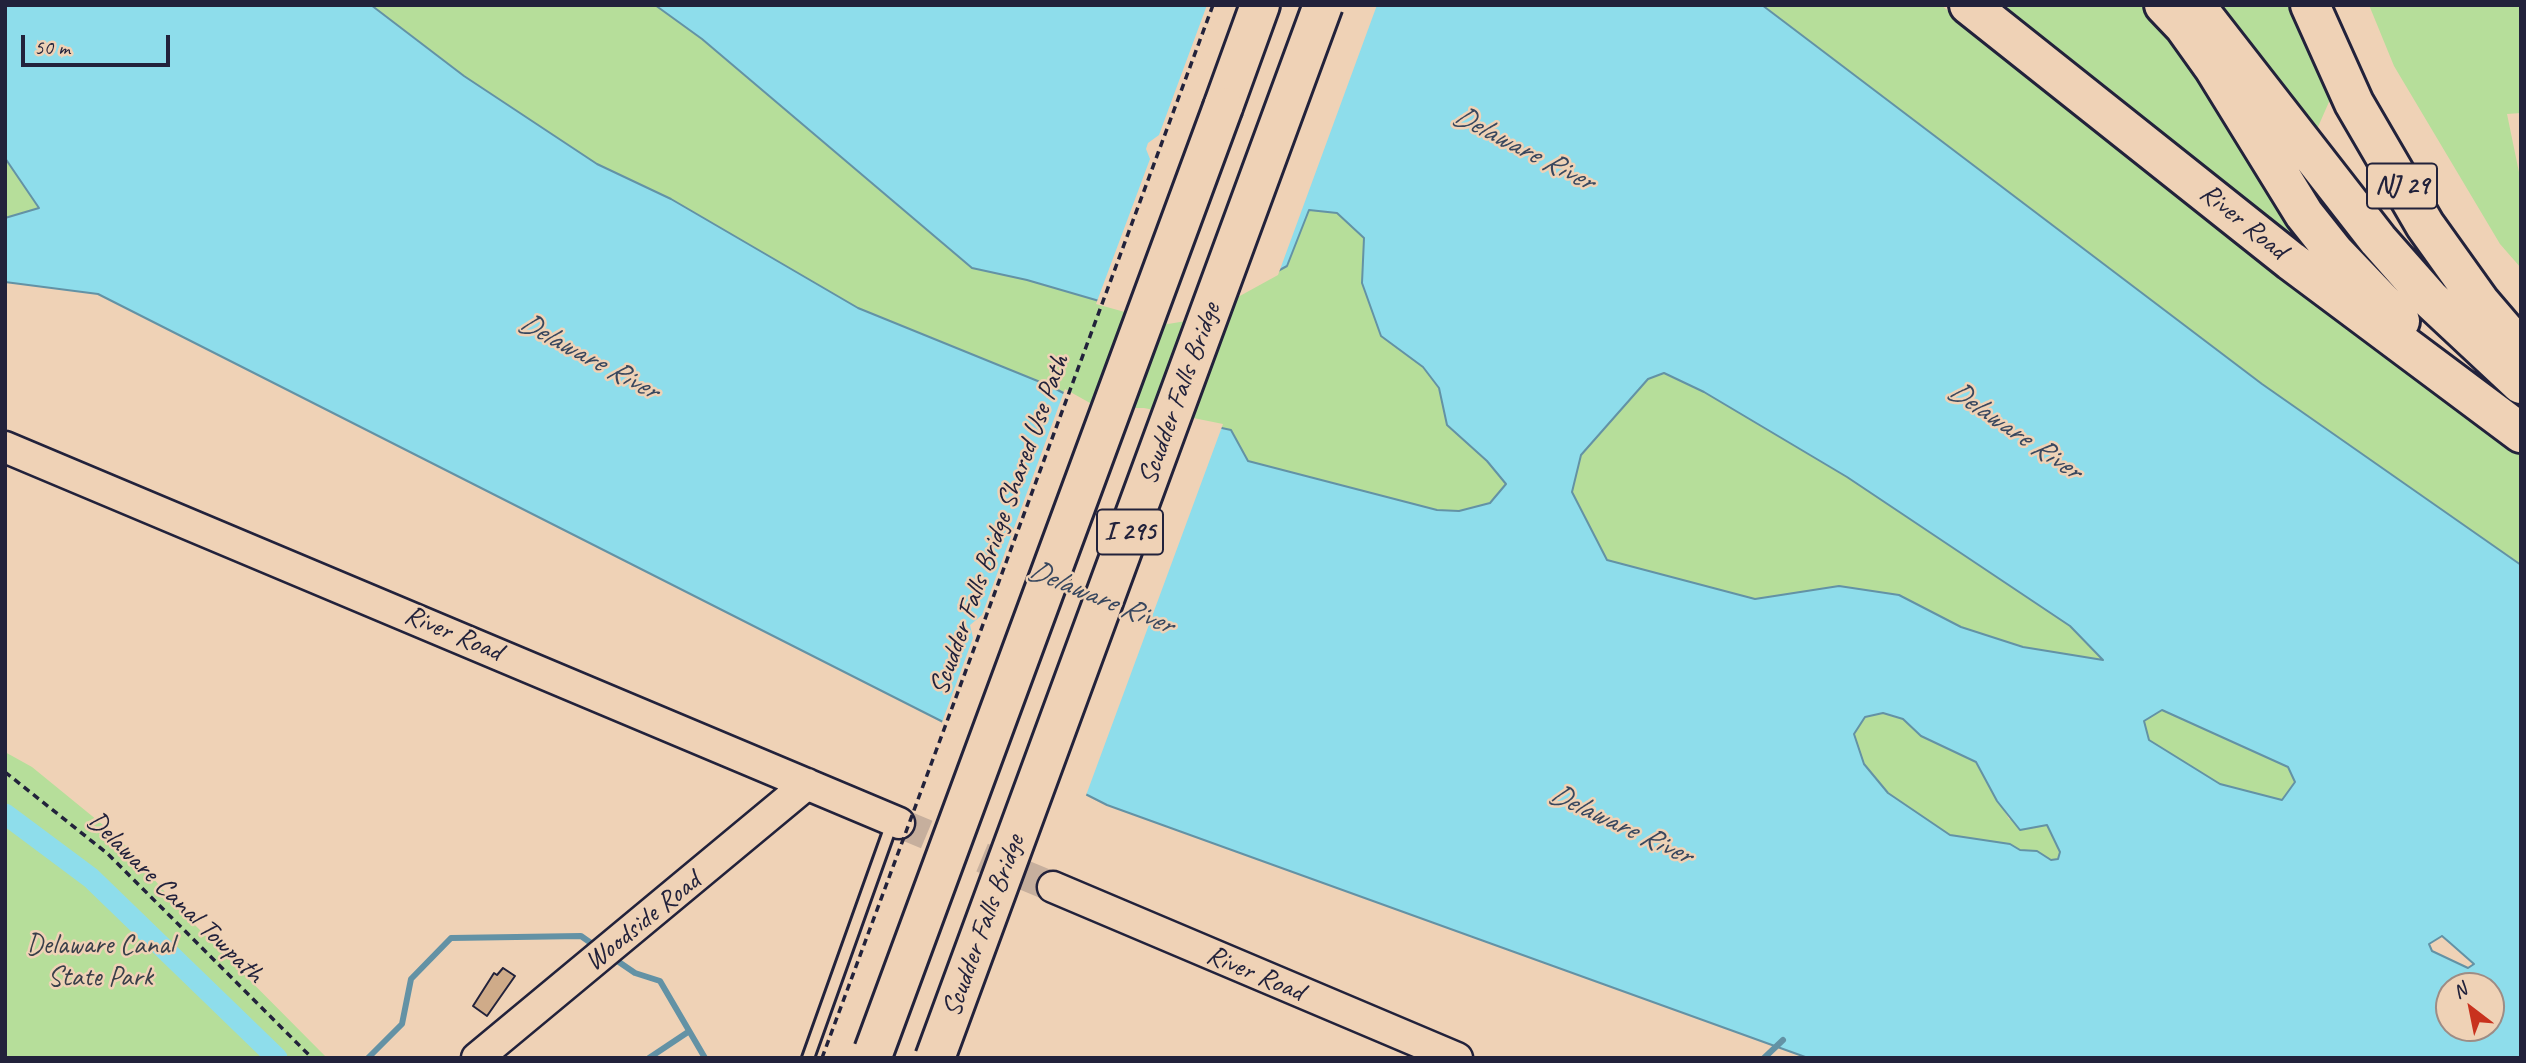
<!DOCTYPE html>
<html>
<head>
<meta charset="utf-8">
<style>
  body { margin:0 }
  #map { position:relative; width:2526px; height:1063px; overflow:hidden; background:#efd2b6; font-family:Caveat,sans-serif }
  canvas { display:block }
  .frame { position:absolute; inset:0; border:7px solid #22223b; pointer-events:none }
  .north { position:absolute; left:2435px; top:972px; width:70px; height:70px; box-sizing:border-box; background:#efd2b6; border:2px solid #9d8c85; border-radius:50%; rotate:328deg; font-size:19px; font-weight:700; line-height:28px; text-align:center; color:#22223b }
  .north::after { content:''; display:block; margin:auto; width:24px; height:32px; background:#c8321e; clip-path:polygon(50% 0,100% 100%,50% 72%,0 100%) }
  .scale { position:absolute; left:21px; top:35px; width:149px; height:32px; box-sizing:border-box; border:4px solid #22223b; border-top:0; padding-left:9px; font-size:21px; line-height:24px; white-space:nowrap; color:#22223b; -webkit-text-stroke:5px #efd2b6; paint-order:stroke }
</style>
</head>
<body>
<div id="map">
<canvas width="2526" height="1063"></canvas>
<div class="frame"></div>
<div class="north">N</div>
<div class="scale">50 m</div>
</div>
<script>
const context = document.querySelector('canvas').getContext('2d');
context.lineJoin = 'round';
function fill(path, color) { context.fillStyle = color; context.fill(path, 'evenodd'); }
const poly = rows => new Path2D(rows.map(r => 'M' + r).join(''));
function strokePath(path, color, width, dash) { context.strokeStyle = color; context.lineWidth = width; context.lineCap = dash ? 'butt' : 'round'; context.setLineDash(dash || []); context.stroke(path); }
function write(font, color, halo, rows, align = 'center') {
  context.font = font + ' Caveat,sans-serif'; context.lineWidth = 5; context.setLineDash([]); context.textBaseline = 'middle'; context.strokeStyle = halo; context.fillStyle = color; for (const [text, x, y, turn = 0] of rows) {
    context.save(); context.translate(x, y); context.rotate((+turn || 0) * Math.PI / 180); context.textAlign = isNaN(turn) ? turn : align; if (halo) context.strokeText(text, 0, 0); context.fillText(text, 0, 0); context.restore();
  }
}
fill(poly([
  [371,5,655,5,702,39,972,268,1027,280,1287,266,1309,210,1337,213,1364,238,1362,283,1381,336,1423,367,1439,388,1447,425,1487,461,1506,484,1490,503,1459,511,1437,510,1248,461,1231,430,1098,411,1050,386,858,308,671,199,597,164,464,76],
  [1762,5,1941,5,2083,119,2521,454,2521,565,2262,384],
  [2003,5,2150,5,2174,28,2322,268,2120,97],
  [2207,5,2302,5,2336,86,2314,136],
  [2369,5,2521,5,2521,113,2507,114,2521,182,2521,268,2500,244,2394,66],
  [5,158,40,208,5,218],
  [1664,373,1704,392,1847,477,2070,626,2104,661,2023,647,1961,627,1899,595,1786,595,1755,599,1607,560,1572,492,1581,455,1648,379],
  [2162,710,2288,767,2295,782,2282,800,2220,784,2149,740,2143,721],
  [1883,713,1903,719,1921,736,1976,762,2009,819,2037,827,2047,825,2060,852,2058,859,2051,861,2037,851,2020,850,2010,844,1950,835,1888,793,1864,764,1854,734,1865,717],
  [5,752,32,767,119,838,181,911,327,1058,5,1058]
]), '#b6de9a');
const water = poly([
  [5,5,371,5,464,76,597,164,671,199,858,308,1050,386,1098,411,1144,411,1231,430,1248,461,1437,510,1459,511,1490,503,1506,484,1487,461,1447,425,1439,388,1423,367,1381,336,1362,283,1364,238,1337,213,1309,210,1287,266,1196,316,1168,321,1027,280,972,268,702,39,655,5,1762,5,2262,384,2521,565,2521,1058,1808,1058,1107,805,98,294,5,282,5,218,39,208,5,158,5,5],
  [1664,373,1704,392,1847,477,2070,626,2103,660,2023,647,1961,627,1899,595,1839,586,1755,599,1607,560,1572,492,1581,455,1648,379,1664,373],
  [2162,710,2288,767,2295,782,2282,800,2220,784,2149,740,2144,721,2162,710],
  [1883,713,1903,719,1921,736,1976,762,1997,801,2020,830,2047,825,2060,852,2058,859,2051,860,2037,851,2020,850,2010,844,1950,835,1888,793,1864,764,1854,734,1865,717,1883,713],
  [2442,936,2449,942,2474,964,2468,968,2432,951,2429,944,2442,936],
  [2449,986,2491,986,2491,1028,2449,1028,2449,986]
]);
fill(water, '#8eddeb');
strokePath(water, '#6392a5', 2);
fill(poly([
  [1207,5,1377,5,1278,275,1198,319,1168,324,1096,304,1150,159,1146,149,1148,143,1159,135],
  [1065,389,1099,408,1144,408,1223,424,1085,798,941,725,973,638,970,625,982,615]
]), '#efd2b6');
strokePath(poly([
  [613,958,635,973,660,981,705,1058],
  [368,1058,402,1024,411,979,451,938,581,936,598,948],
  [649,1058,688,1032],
  [1764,1058,1783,1040]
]), '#6392a5', 6);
strokePath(poly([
  [5,814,91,878,277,1058]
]), '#8eddeb', 21);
const building = poly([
  [503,968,515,976,487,1016,473,1006,494,973,497,975,503,968]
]);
fill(building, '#cfab89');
strokePath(building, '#22223b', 2);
strokePath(poly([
  [899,823,1053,887]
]), '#c6af9d', 30, [30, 15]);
const lane = poly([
  [808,1058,892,823]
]);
const secondary = poly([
  [5,447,899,823],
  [1053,887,1457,1058],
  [477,1058,807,784]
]);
const highway = poly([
  [1969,5,2291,261,2521,433],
  [2164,5,2184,26,2214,68,2304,214,2335,253,2400,321],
  [2195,5,2378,240,2431,300,2521,384],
  [2310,5,2354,103,2425,225,2480,302,2521,350],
  [1223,107,1260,5]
]);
strokePath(lane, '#22223b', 16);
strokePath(secondary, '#22223b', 35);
strokePath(highway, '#22223b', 44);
strokePath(poly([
  [5,772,108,854,312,1058]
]), '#22223b', 3.5, [7, 5]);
strokePath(lane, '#efd2b6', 10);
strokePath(secondary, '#efd2b6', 30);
strokePath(highway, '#efd2b6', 38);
const highwayBridge = poly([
  [874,1051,1223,107],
  [935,1058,1323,5]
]);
strokePath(highwayBridge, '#22223b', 44, []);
strokePath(poly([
  [822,1058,1213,5]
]), '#22223b', 3.5, [7, 5]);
strokePath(highwayBridge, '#efd2b6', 38);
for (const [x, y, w] of [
  [2402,186,70],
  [1130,532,66]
]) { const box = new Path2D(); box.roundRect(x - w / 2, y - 22.5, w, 45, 5); context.fillStyle = '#efd2b6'; context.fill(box); strokePath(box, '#22223b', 2); }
write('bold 26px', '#22223b', null, [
  ["NJ 29",2402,186],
  ["I 295",1130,532]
]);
write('28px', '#22223b', '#efd2b6', [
  ["River Road",2243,222,39],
  ["Scudder Falls Bridge",1180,394,-70],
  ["Scudder Falls Bridge Shared Use Path",1000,525,-70],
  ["River Road",453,634,23],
  ["Delaware Canal Towpath",175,898,44],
  ["Woodside Road",643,922,-39],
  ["Scudder Falls Bridge",984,926,-70],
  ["River Road",1255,974,23]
]);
write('28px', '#383e49', '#efd2b6', [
  ["Delaware Canal",100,946],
  ["State Park",100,978]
]);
write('italic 30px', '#38475e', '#efd2b6', [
  ["Delaware River",1523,149,27],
  ["Delaware River",588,357,28],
  ["Delaware River",2014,431,34],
  ["Delaware River",1100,598,22],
  ["Delaware River",1620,825,25]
]);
</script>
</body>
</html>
